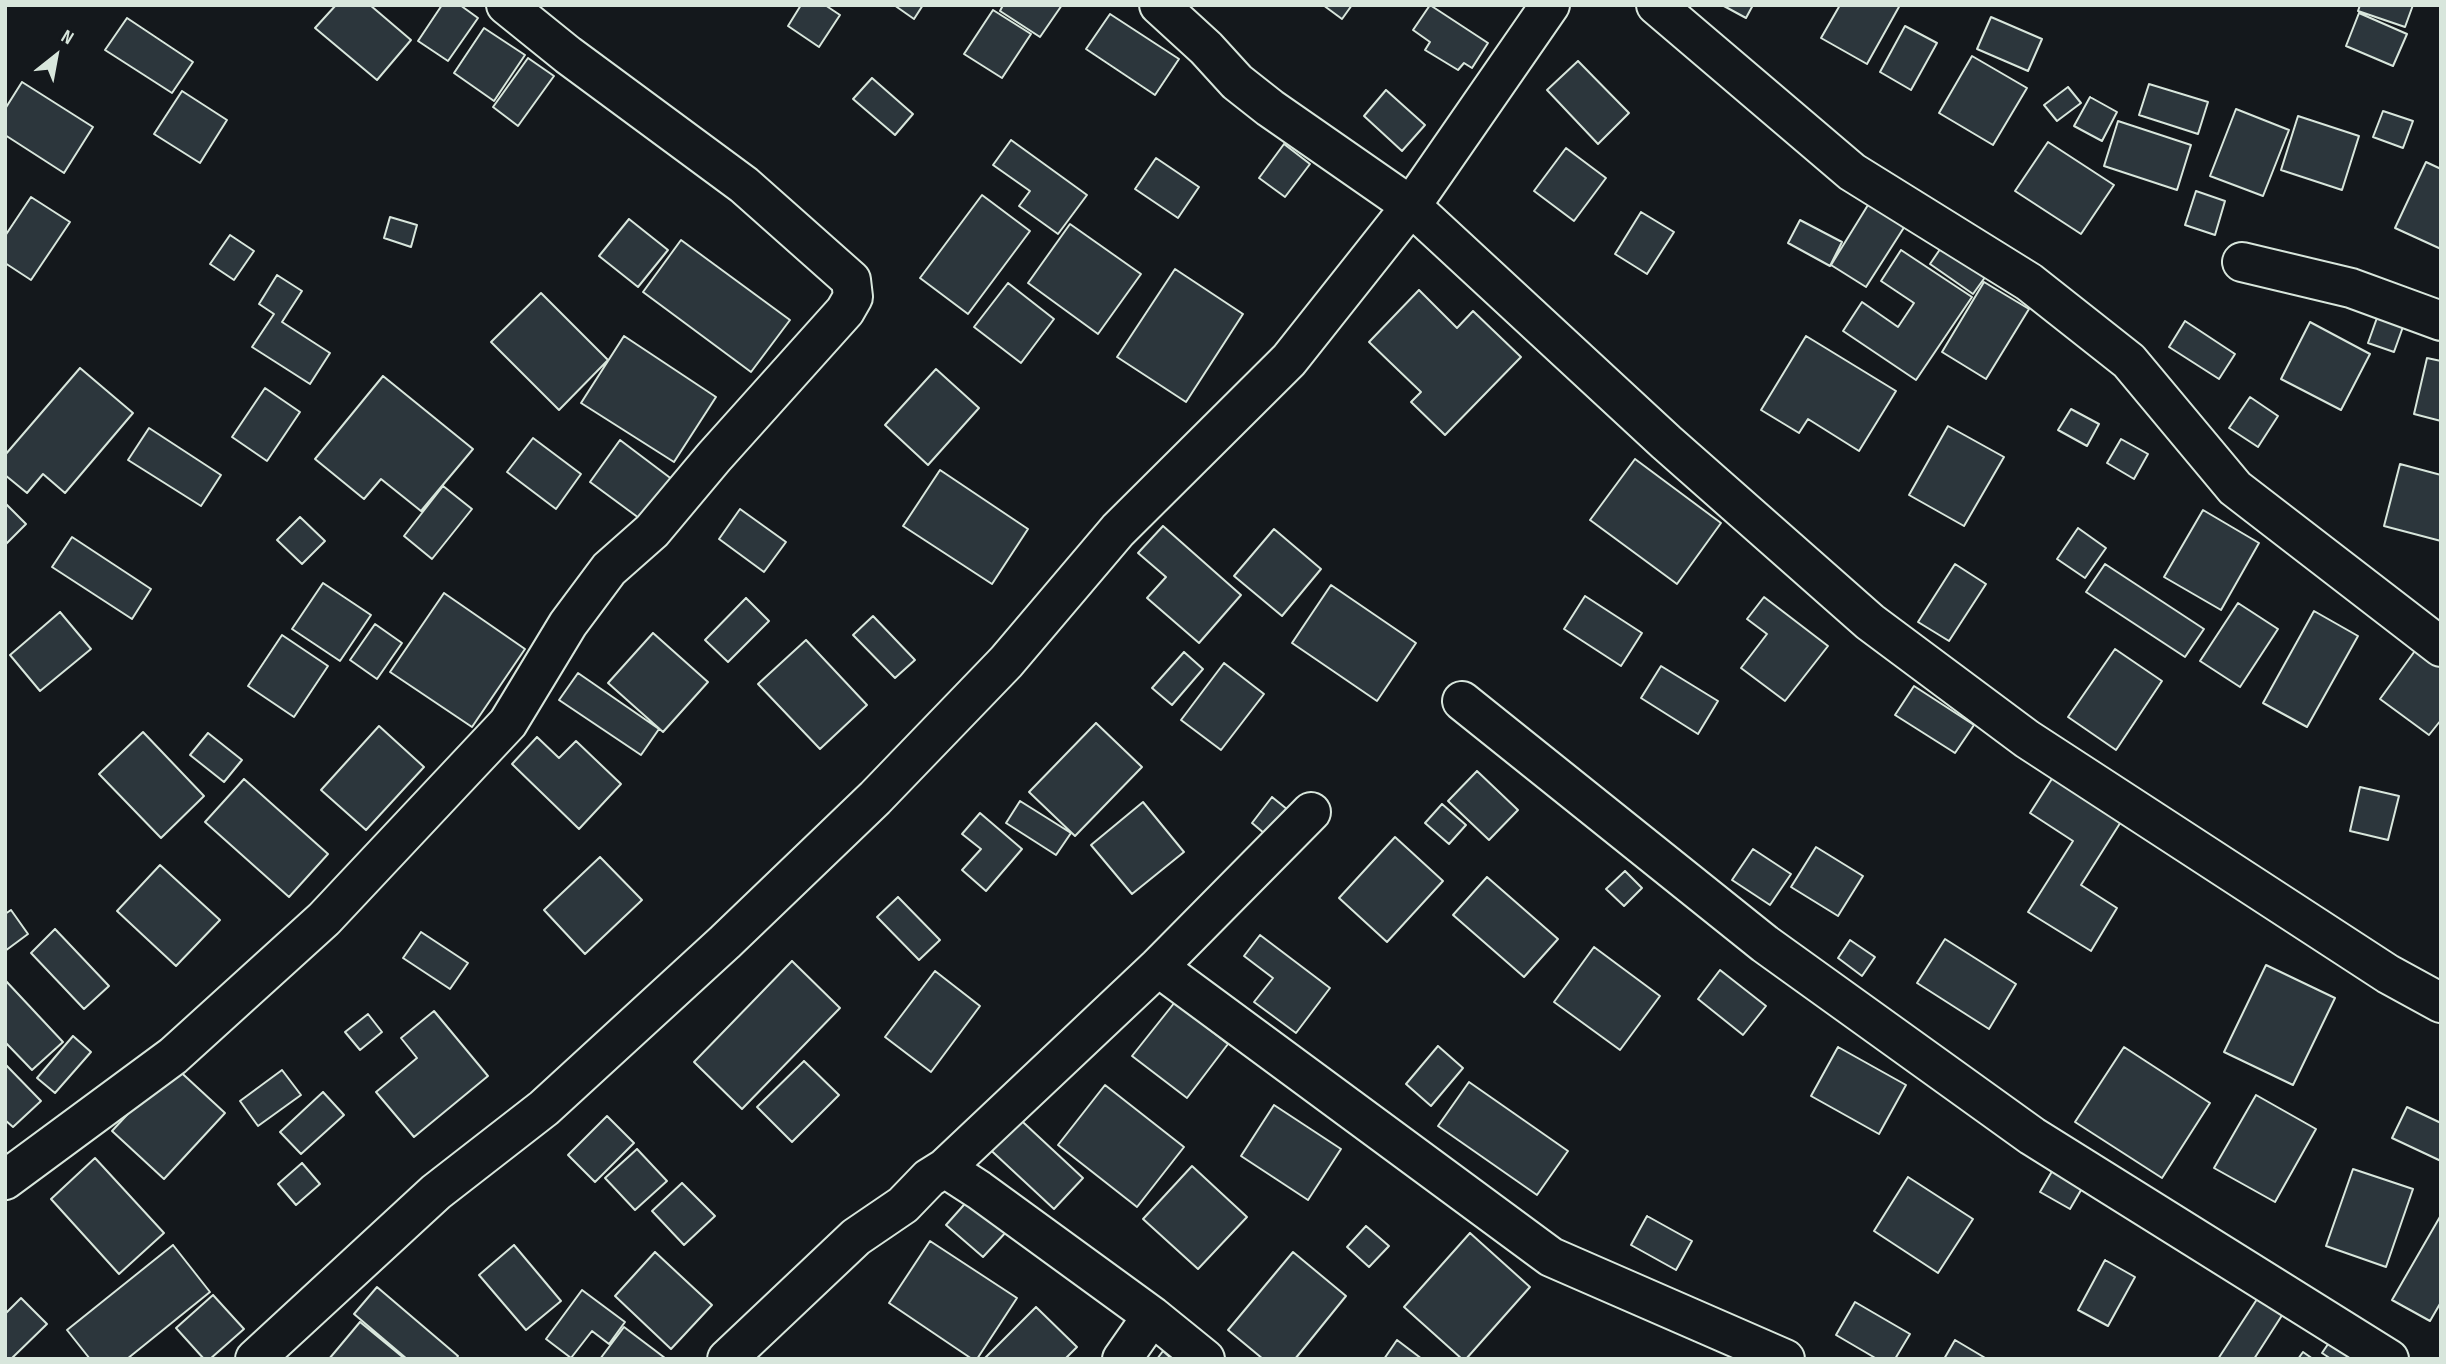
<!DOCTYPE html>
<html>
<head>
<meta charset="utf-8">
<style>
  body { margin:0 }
  #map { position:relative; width:2446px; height:1364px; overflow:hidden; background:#14181c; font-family:"Sofia Sans Condensed",sans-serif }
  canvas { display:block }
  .frame { position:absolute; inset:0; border:7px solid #d8e6dc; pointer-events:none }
  .north { position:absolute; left:21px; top:21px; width:70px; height:70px; -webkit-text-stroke:5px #14181c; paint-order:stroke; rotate:31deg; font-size:19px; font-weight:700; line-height:28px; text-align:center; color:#d8e6dc }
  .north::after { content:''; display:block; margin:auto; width:24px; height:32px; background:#d8e6dc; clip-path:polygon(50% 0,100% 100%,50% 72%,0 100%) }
</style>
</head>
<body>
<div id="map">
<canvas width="2446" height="1364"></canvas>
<div class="frame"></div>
<div class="north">N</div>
</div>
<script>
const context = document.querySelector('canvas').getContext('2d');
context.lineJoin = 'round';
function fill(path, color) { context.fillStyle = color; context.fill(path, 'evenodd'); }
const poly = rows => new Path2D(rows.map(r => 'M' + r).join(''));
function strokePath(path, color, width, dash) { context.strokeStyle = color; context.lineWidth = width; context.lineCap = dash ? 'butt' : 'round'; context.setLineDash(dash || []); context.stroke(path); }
const building = poly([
  [336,5,370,5,411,40,377,80,315,28,336,5],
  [442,5,460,5,478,18,448,61,418,41,442,5],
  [801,5,825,5,840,15,819,47,788,26,801,5],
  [894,5,923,5,914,19,894,5],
  [1003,5,1062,5,1040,37,1000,11,1003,5],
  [1323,5,1352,5,1342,19,1323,5],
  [1430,5,1488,43,1472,68,1464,63,1458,70,1425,50,1430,42,1413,30,1430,5],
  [1722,5,1753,5,1746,18,1722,5],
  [1840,5,1900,5,1867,64,1821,38,1840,5],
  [2360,5,2413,5,2405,27,2358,11,2360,5],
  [993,10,1031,34,1002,78,964,54,993,10],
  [2359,13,2407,34,2393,66,2346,46,2359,13],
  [1110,14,1179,59,1155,95,1086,49,1110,14],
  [1991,17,2042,39,2028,71,1977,49,1991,17],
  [127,18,193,62,172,93,105,50,127,18],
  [1905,26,1937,43,1911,90,1880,72,1905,26],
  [484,28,525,55,494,101,454,73,484,28],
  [1972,56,2027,88,1993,145,1939,113,1972,56],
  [528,58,554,76,518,126,493,107,528,58],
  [1578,61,1629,113,1598,144,1547,90,1578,61],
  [872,78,913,114,895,135,853,99,872,78],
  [22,82,93,127,64,173,5,135,5,109,22,82],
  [2149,84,2208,102,2198,134,2139,115,2149,84],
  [2068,87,2081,103,2057,121,2044,105,2068,87],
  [1386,90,1425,125,1402,151,1364,116,1386,90],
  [182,91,227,120,200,163,154,134,182,91],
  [2090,97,2117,112,2102,141,2074,126,2090,97],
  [2236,109,2289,130,2263,196,2210,176,2236,109],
  [2383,111,2413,121,2403,148,2373,137,2383,111],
  [2298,116,2359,136,2342,190,2281,170,2298,116],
  [2118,121,2191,145,2177,190,2104,166,2118,121],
  [1011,140,1087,195,1058,234,1019,206,1030,191,993,165,1011,140],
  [2048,142,2114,185,2081,234,2015,191,2048,142],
  [1284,144,1310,164,1285,197,1259,178,1284,144],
  [1566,148,1606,178,1574,221,1534,191,1566,148],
  [1156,158,1199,187,1178,218,1135,189,1156,158],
  [2426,162,2441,169,2441,249,2395,228,2426,162],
  [2196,191,2225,201,2215,235,2185,225,2196,191],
  [1876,192,1912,215,1866,287,1831,265,1876,192],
  [982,195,1030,231,968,314,920,278,982,195],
  [31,197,70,222,31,280,5,263,5,236,31,197],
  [1641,212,1674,232,1647,274,1615,254,1641,212],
  [390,217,417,225,411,247,384,238,390,217],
  [629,219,668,250,638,287,599,256,629,219],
  [1800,220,1842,242,1830,266,1788,243,1800,220],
  [1070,224,1141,274,1098,334,1028,283,1070,224],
  [230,235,254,251,234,280,210,264,230,235],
  [1947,239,1991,269,1973,294,1930,264,1947,239],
  [681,240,790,320,751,372,643,292,681,240],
  [1901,250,1972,297,1916,380,1843,331,1862,302,1898,327,1914,303,1881,281,1901,250],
  [1175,269,1243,314,1186,402,1117,357,1175,269],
  [277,275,302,291,282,322,330,353,310,384,252,347,274,314,259,304,277,275],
  [1984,282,2029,309,1986,379,1942,352,1984,282],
  [1008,283,1054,319,1021,363,974,327,1008,283],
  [1419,290,1457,328,1473,311,1521,357,1445,435,1411,402,1421,392,1369,342,1419,290],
  [541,293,608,360,559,410,491,342,541,293],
  [2378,315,2404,324,2394,352,2368,343,2378,315],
  [2185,321,2235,354,2219,379,2169,347,2185,321],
  [2310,322,2370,354,2341,410,2281,379,2310,322],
  [624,336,716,397,674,462,581,403,624,336],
  [1806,336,1896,391,1859,451,1808,419,1799,433,1761,410,1806,336],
  [2427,358,2441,361,2441,421,2414,414,2427,358],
  [80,368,133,413,65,493,43,474,27,493,5,475,5,455,80,368],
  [936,369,979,408,928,465,885,425,936,369],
  [383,376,473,449,421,511,381,479,364,499,315,459,383,376],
  [265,388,300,412,267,461,232,437,265,388],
  [2250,397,2278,416,2258,447,2229,428,2250,397],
  [2071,409,2099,424,2087,446,2058,430,2071,409],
  [1948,426,2004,457,1964,526,1909,495,1948,426],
  [149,428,221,475,201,506,128,460,149,428],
  [533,438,581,474,556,509,507,472,533,438],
  [2121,439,2148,454,2134,479,2107,463,2121,439],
  [620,440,673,480,643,521,590,482,620,440],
  [1635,459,1721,523,1677,584,1590,520,1635,459],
  [2400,464,2441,475,2441,541,2384,526,2400,464],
  [940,470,1028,529,992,584,903,526,940,470],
  [443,486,472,509,432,559,404,536,443,486],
  [6,504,26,524,5,545,5,505,6,504],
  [740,509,786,542,764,572,719,539,740,509],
  [2203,510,2259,543,2221,610,2164,577,2203,510],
  [300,517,325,541,302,564,277,540,300,517],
  [1163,526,1241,595,1199,643,1147,598,1166,577,1138,553,1163,526],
  [2078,528,2106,548,2085,578,2057,559,2078,528],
  [1274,529,1321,569,1282,616,1234,576,1274,529],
  [72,537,151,589,132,619,52,567,72,537],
  [1955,564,1986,584,1949,641,1918,622,1955,564],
  [2105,564,2204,629,2185,657,2086,592,2105,564],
  [323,583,371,615,340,661,292,629,323,583],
  [1331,585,1416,643,1377,701,1292,643,1331,585],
  [444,593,525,649,472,727,390,672,444,593],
  [1585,596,1642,633,1621,666,1564,629,1585,596],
  [1764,597,1828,646,1785,701,1741,668,1767,634,1747,619,1764,597],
  [746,598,769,621,728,662,705,640,746,598],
  [2238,603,2278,629,2240,687,2200,661,2238,603],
  [2314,611,2358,636,2307,727,2263,703,2314,611],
  [60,612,91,649,40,691,10,655,60,612],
  [873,616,915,660,895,678,853,635,873,616],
  [375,624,402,643,377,679,350,660,375,624],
  [653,633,708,682,663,732,608,683,653,633],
  [282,635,328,666,294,717,248,686,282,635],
  [806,640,867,705,820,749,758,684,806,640],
  [2417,648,2441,666,2441,720,2429,735,2380,699,2417,648],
  [2115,649,2162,681,2116,750,2068,717,2115,649],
  [1184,652,1203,669,1172,705,1152,688,1184,652],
  [1224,663,1264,694,1221,750,1181,720,1224,663],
  [1661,666,1718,701,1698,734,1641,698,1661,666],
  [578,673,659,729,641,755,559,700,578,673],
  [1914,686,1974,725,1955,753,1895,715,1914,686],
  [1096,723,1142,767,1075,836,1029,792,1096,723],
  [379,726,424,767,366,830,321,790,379,726],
  [143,732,204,796,161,838,99,774,143,732],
  [208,733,242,760,224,782,190,755,208,733],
  [537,737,559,758,576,741,621,784,579,829,512,764,537,737],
  [1477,771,1518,810,1489,840,1448,801,1477,771],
  [2055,774,2124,817,2081,885,2117,908,2091,951,2028,912,2073,841,2030,813,2055,774],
  [244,779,328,854,289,897,205,822,244,779],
  [2360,787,2399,796,2388,840,2350,831,2360,787],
  [1272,797,1293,814,1271,839,1252,823,1272,797],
  [1020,801,1071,833,1056,855,1006,823,1020,801],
  [1143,802,1184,852,1132,894,1091,845,1143,802],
  [1442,804,1466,825,1449,844,1425,823,1442,804],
  [980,813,1022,849,986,891,962,870,981,849,962,834,980,813],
  [1395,837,1443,881,1387,942,1339,898,1395,837],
  [1816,847,1863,876,1838,916,1791,887,1816,847],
  [1753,849,1791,874,1770,905,1732,880,1753,849],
  [600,857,642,900,585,954,544,910,600,857],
  [160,865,220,920,176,966,117,911,160,865],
  [1625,871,1642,888,1624,906,1606,889,1625,871],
  [1487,877,1558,939,1524,977,1453,915,1487,877],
  [898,897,940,940,919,960,877,917,898,897],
  [11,910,28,934,5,951,5,914,11,910],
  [55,929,109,986,84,1009,31,953,55,929],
  [421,932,468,963,450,989,403,958,421,932],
  [1260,935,1330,988,1296,1033,1254,1002,1273,978,1244,956,1260,935],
  [1945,939,2016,984,1989,1029,1917,983,1945,939],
  [1850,940,1875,957,1862,976,1838,958,1850,940],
  [1594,947,1660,996,1620,1050,1554,1002,1594,947],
  [792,961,840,1008,742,1109,694,1062,792,961],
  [2266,965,2335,998,2293,1085,2224,1052,2266,965],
  [1720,970,1766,1006,1743,1035,1698,999,1720,970],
  [935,971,980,1006,931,1072,885,1037,935,971],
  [5,980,63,1042,32,1070,5,1042,5,980],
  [1175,1002,1228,1044,1187,1098,1132,1056,1175,1002],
  [434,1011,488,1076,414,1137,376,1092,417,1058,401,1038,434,1011],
  [368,1014,382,1032,360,1050,345,1032,368,1014],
  [73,1036,91,1052,55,1093,37,1078,73,1036],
  [1438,1046,1463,1068,1431,1106,1406,1084,1438,1046],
  [1838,1047,1906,1085,1879,1134,1811,1096,1838,1047],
  [2124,1047,2210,1103,2162,1178,2075,1122,2124,1047],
  [804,1061,839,1095,792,1142,757,1107,804,1061],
  [5,1064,41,1101,13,1127,5,1120,5,1064],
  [173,1065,225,1113,164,1179,112,1131,173,1065],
  [282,1070,301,1095,258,1126,240,1101,282,1070],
  [1469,1082,1568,1151,1537,1195,1438,1126,1469,1082],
  [1105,1085,1184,1147,1137,1207,1058,1145,1105,1085],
  [323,1092,344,1115,301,1154,280,1132,323,1092],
  [2256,1095,2316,1129,2275,1202,2214,1168,2256,1095],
  [1274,1105,1341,1149,1308,1200,1241,1156,1274,1105],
  [2407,1107,2441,1123,2441,1161,2392,1138,2407,1107],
  [1011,1111,1083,1178,1054,1209,982,1142,1011,1111],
  [607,1116,634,1143,595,1182,568,1155,607,1116],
  [637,1149,667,1181,635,1210,605,1178,637,1149],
  [95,1158,164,1233,119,1274,51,1199,95,1158],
  [302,1163,320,1184,296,1205,278,1184,302,1163],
  [1192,1166,1247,1217,1198,1269,1143,1219,1192,1166],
  [2054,1168,2084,1185,2070,1209,2040,1192,2054,1168],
  [2353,1169,2413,1189,2386,1267,2326,1246,2353,1169],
  [1908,1177,1973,1219,1938,1273,1874,1231,1908,1177],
  [682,1183,715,1216,684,1245,652,1211,682,1183],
  [970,1198,1007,1231,983,1257,946,1225,970,1198],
  [2441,1215,2441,1302,2430,1321,2392,1300,2441,1215],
  [1647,1216,1692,1241,1676,1270,1631,1245,1647,1216],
  [1366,1226,1389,1246,1369,1267,1347,1247,1366,1226],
  [1470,1233,1530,1287,1466,1359,1462,1359,1404,1307,1470,1233],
  [930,1241,1017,1298,977,1359,972,1359,889,1303,930,1241],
  [173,1245,210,1292,127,1359,90,1359,67,1330,173,1245],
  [514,1245,561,1301,526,1330,479,1275,514,1245],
  [655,1252,712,1305,671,1349,615,1296,655,1252],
  [1293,1252,1346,1296,1295,1359,1263,1359,1228,1330,1293,1252],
  [2105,1260,2135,1277,2108,1326,2078,1310,2105,1260],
  [377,1287,458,1356,456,1359,407,1359,354,1314,377,1287],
  [582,1290,625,1322,609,1344,592,1331,571,1358,546,1339,582,1290],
  [2263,1290,2288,1306,2254,1359,2218,1359,2263,1290],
  [213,1295,244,1329,210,1359,204,1359,176,1328,213,1295],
  [21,1298,47,1324,11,1359,5,1359,5,1314,21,1298],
  [1855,1302,1910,1334,1895,1359,1877,1359,1836,1335,1855,1302],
  [1036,1307,1077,1347,1065,1359,984,1359,1036,1307],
  [360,1322,405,1359,329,1359,360,1322],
  [624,1327,665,1358,665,1359,600,1359,624,1327],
  [2339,1328,2384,1359,2331,1359,2322,1353,2339,1328],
  [1397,1340,1422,1359,1384,1359,1397,1340],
  [1955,1340,1987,1359,1944,1359,1955,1340],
  [1163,1351,1172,1359,1157,1359,1163,1351],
  [2303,1352,2313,1359,2298,1359,2303,1352]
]);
fill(building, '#2c363c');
strokePath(building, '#d8e6dc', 2);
const minor = poly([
  [1159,5,1206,48,1237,82,1270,108,1411,206,1666,442,1870,622,2027,739,2388,974,2441,1003],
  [1656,5,1852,172,2029,282,2129,361,2235,488,2441,647],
  [2242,262,2351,288,2441,321],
  [1462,701,1765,944,2032,1136,2389,1359],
  [1158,967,1551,1257,1785,1359],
  [945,1168,979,1190,1152,1316,1205,1359],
  [5,1180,173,1056,324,919,508,723,568,624,609,569,652,531,714,457,845,311,853,297,851,280,744,185,568,55,506,5],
  [255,1359,436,1192,544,1108,725,942,875,798,1006,662,1118,530,1289,360,1411,206,1550,5],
  [727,1359,856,1237,903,1205,929,1178,945,1168,1158,967,1311,812],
  [1122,1359,1152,1316]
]);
strokePath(minor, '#d8e6dc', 42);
strokePath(minor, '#14181c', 38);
</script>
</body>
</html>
